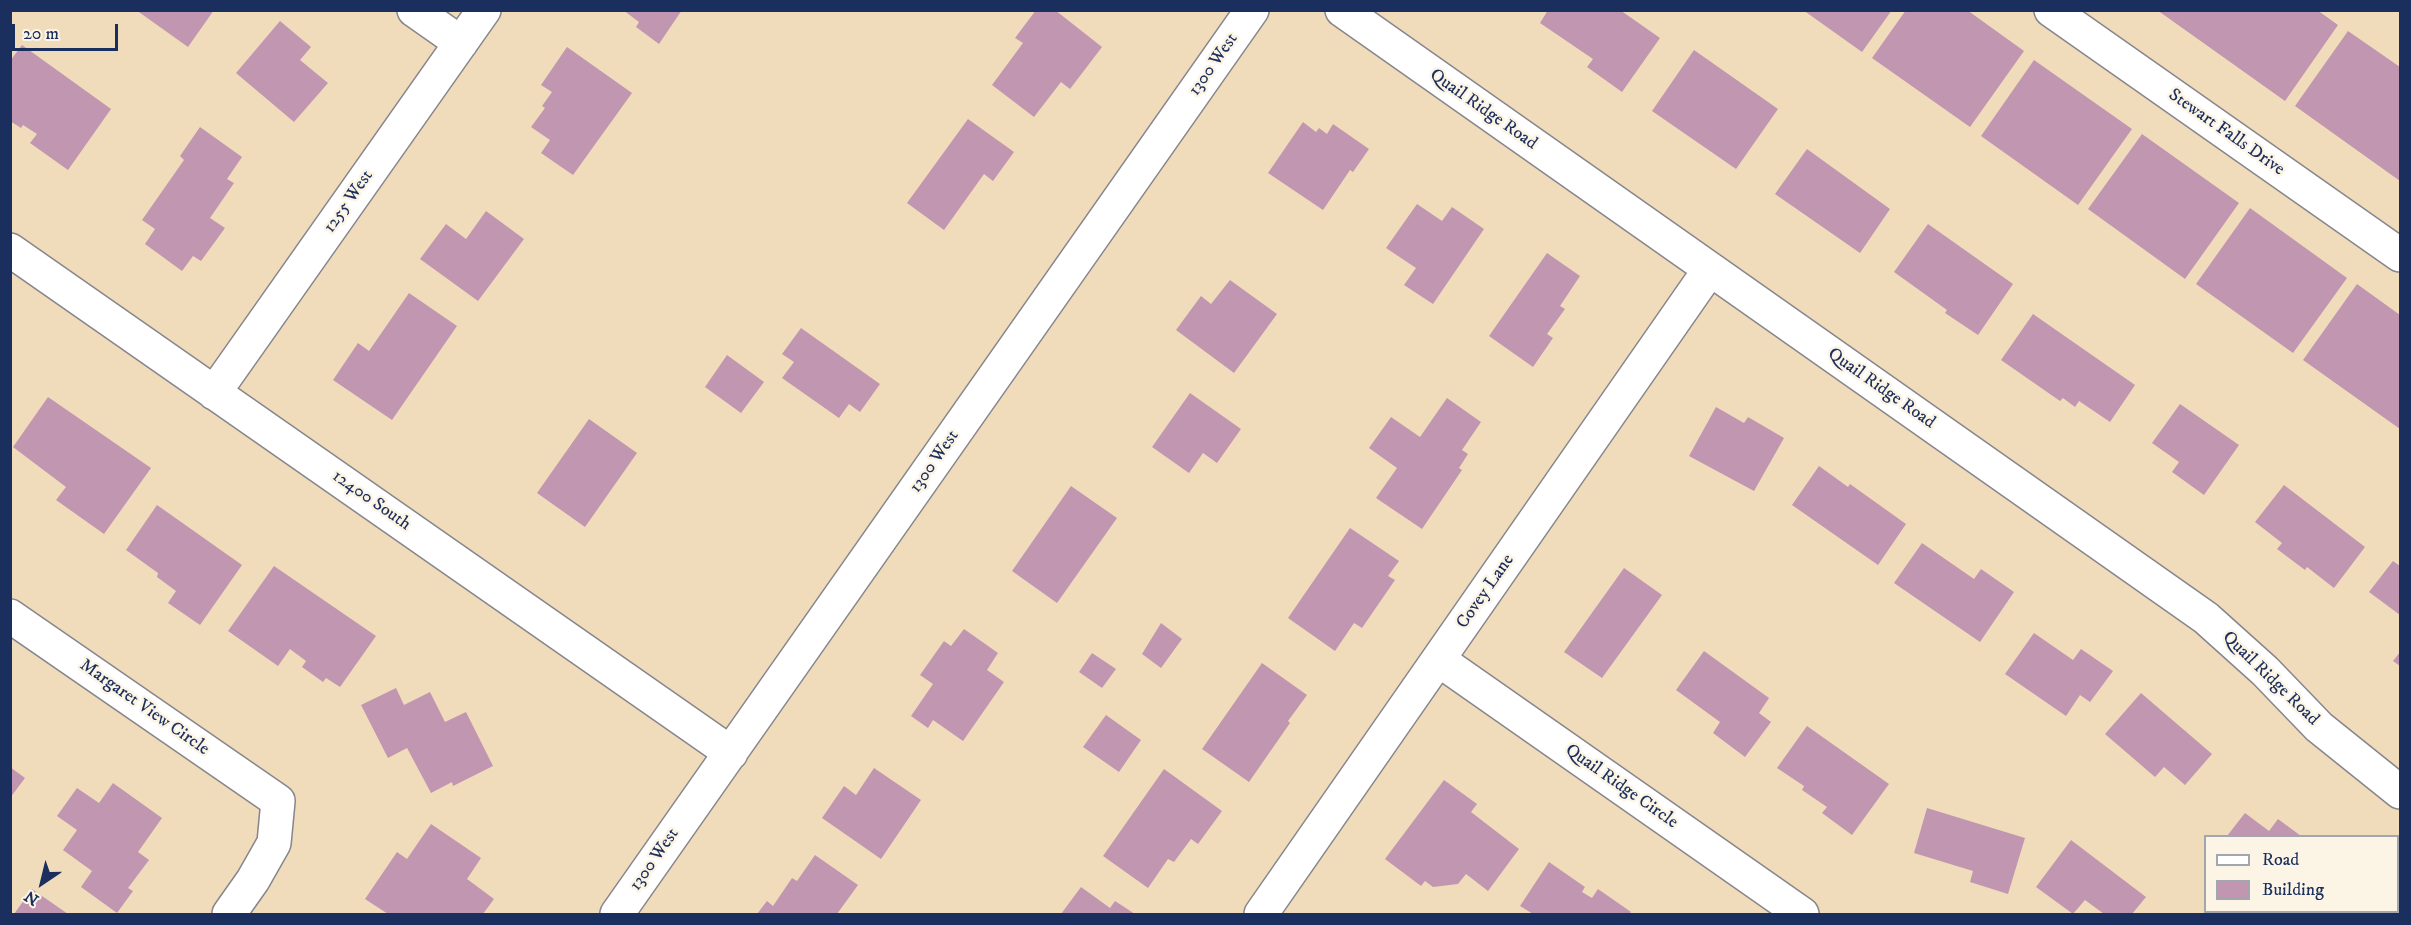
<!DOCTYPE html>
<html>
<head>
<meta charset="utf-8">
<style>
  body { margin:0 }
  #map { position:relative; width:2411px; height:925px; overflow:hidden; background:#f0dcbb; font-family:"IM FELL DW Pica",serif }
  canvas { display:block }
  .frame { position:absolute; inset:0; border:12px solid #1b2f5e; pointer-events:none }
  .legend { position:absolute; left:2204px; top:835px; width:195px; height:78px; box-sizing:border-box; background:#fcf5e5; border:2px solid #a2a6af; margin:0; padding:8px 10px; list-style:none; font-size:18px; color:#1b2f5e }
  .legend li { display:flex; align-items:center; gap:12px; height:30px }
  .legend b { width:30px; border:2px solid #a2a6af }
  .north { position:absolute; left:12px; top:853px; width:60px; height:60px; -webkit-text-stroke:4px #fcf5e5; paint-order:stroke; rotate:215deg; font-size:16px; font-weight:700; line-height:24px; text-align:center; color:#1b2f5e }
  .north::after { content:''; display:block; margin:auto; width:21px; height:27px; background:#1b2f5e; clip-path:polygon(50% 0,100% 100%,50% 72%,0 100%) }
  .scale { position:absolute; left:12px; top:24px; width:106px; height:27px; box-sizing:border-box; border:3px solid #1b2f5e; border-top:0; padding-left:8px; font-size:18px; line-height:21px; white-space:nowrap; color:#1b2f5e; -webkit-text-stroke:4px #fcf5e5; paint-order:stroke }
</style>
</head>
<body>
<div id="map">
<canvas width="2411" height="925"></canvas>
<div class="frame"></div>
<ul class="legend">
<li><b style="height:8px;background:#fff"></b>Road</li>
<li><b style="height:16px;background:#c196b1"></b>Building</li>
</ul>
<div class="north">N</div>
<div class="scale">20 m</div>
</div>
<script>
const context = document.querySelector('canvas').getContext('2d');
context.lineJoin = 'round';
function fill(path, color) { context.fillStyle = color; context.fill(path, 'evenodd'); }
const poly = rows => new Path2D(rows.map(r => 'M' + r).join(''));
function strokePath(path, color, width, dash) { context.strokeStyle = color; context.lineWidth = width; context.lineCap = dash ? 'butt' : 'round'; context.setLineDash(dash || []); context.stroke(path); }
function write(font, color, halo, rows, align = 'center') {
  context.font = font + ' "IM FELL DW Pica",serif'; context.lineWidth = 5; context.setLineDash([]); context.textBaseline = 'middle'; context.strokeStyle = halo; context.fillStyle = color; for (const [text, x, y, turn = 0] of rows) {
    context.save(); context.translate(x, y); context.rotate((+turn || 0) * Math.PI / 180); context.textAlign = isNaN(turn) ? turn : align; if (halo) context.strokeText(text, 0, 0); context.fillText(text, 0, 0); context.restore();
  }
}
fill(poly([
  [136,10,214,10,188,47],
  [623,10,682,10,659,44,636,27,639,22],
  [1036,10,1055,10,1102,47,1070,89,1061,82,1034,117,992,85,1023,43,1015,38],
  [1548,10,1620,10,1660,38,1622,92,1587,67,1593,59,1540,23],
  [1803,10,1892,10,1862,52],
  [1906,10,1967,10,2024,51,1970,127,1872,58],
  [2157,10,2317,10,2338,25,2285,101],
  [280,21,311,47,300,60,328,83,294,122,236,73],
  [2348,31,2400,67,2400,181,2295,106],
  [22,45,111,109,68,170,30,143,37,134,23,125,21,128,10,121,10,61],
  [567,47,632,93,573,175,541,153,550,140,531,127,545,108,542,106,552,92,541,85],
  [1694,50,1778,109,1736,169,1652,111],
  [2034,60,2132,129,2078,205,1981,136],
  [968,119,1014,152,993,181,984,174,944,230,907,203],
  [1303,122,1316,132,1319,128,1327,134,1333,124,1369,149,1353,172,1350,170,1323,210,1268,173],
  [200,127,242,157,227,179,234,183,210,218,225,228,201,261,193,256,182,271,145,244,155,229,142,220,184,160,180,156],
  [2142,134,2239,203,2185,279,2088,209],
  [1807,149,1890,209,1860,253,1775,194],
  [1417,204,1442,221,1452,207,1484,229,1433,304,1404,285,1416,268,1386,248],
  [2250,208,2347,278,2293,353,2196,284],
  [486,211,524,239,478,301,420,259,446,224,466,239],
  [1928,224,2013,284,1978,335,1945,313,1947,310,1894,272],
  [1547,253,1580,276,1560,306,1565,309,1547,334,1553,338,1533,367,1489,336],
  [1230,280,1277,314,1234,373,1176,330,1201,296,1211,304],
  [2357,284,2400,315,2400,429,2303,360],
  [409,293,457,326,392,420,333,380,358,343,369,351],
  [2033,314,2135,385,2110,422,2079,401,2075,407,2063,398,2060,401,2001,360],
  [801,328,880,384,860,412,849,404,839,418,782,378,794,362,782,354],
  [727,355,764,382,741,413,705,387],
  [1190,393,1241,429,1217,463,1203,453,1189,473,1152,447],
  [48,397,151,468,104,534,56,500,66,487,13,447],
  [1447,398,1481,422,1462,450,1468,454,1459,468,1462,470,1422,529,1376,498,1397,468,1369,448,1391,417,1420,437],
  [2180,404,2239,445,2204,495,2172,472,2179,462,2152,443],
  [1716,407,1744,423,1748,417,1784,438,1754,491,1689,456],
  [589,419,637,453,585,527,537,493],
  [1819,466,1848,487,1850,484,1906,524,1878,565,1792,505],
  [2284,485,2365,547,2334,588,2307,567,2305,570,2277,549,2282,543,2255,522],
  [1071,486,1117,518,1057,603,1012,571],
  [157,505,242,565,200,625,168,603,176,591,157,577,158,573,126,550],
  [1350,528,1399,561,1388,576,1395,580,1362,628,1354,623,1335,651,1288,618],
  [1922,543,1974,579,1981,569,2014,592,1980,642,1894,583],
  [2393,561,2400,566,2400,615,2369,592],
  [274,566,376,636,340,687,326,678,323,682,302,667,306,661,290,649,278,666,228,631],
  [1624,568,1662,595,1602,678,1564,652],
  [1161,623,1182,639,1161,668,1142,654],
  [964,629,998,653,987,670,1004,682,963,741,933,720,928,728,911,716,933,684,920,675,944,641,951,646],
  [2034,633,2073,660,2081,649,2113,671,2090,702,2080,695,2066,716,2005,674],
  [1704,651,1769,698,1759,713,1771,722,1745,757,1713,733,1720,722,1676,690],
  [2400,652,2400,666,2393,661],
  [1092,653,1116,669,1102,688,1079,672],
  [1262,663,1307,695,1288,721,1290,723,1249,782,1202,749],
  [396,688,404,705,430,692,445,722,466,712,493,766,453,786,452,782,431,793,407,748,388,758,361,705],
  [2141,693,2212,754,2185,785,2164,767,2155,777,2105,734],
  [1106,715,1141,740,1119,772,1083,747],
  [1807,726,1889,784,1852,835,1822,813,1827,807,1802,790,1804,786,1777,768],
  [10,767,25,778,10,798],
  [874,768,921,800,881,859,822,818,844,786,856,795],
  [1164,769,1222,811,1198,844,1191,839,1174,862,1168,859,1148,888,1103,856],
  [1444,780,1477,804,1471,812,1519,849,1488,891,1466,874,1458,884,1433,887,1425,881,1421,886,1385,859],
  [113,783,162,818,138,852,149,860,128,888,133,891,117,913,81,887,92,871,63,850,77,830,57,816,77,788,99,803],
  [1927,808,2025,838,2008,894,1970,882,1973,871,1914,853],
  [2245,813,2269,831,2278,819,2301,836,2227,836],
  [431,824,481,858,467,879,494,899,483,914,388,914,365,899,397,852,407,859],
  [2071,840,2146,897,2132,914,2104,914,2085,900,2073,914,2036,887],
  [815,855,858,885,837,914,757,914,767,901,773,906,792,878,797,881],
  [1549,862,1585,887,1582,892,1592,898,1598,889,1631,912,1629,914,1533,914,1520,906],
  [1081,887,1110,908,1115,901,1135,914,1061,914],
  [32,889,68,914,14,914],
  [2256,912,2285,912,2283,914,2254,914]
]), '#c196b1');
const minor = poly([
  [414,10,461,43],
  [1342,10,2206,618,2265,671,2319,727,2400,792],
  [2051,10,2400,255],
  [10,250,731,753],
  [214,393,484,10],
  [10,616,278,801,274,843,253,880,229,914],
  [1439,660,1802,914],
  [617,914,1252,10],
  [1261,914,1710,269]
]);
strokePath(minor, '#86868c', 36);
strokePath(minor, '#fff', 33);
write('18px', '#1b2f5e', '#fcf5e5', [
  ["1300 West",1214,65,-55],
  ["Quail Ridge Road",1483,110,35],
  ["Stewart Falls Drive",2226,133,35],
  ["1255 West",349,202,-55],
  ["Quail Ridge Road",1881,389,35],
  ["1300 West",935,462,-55],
  ["12400 South",371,501,35],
  ["Covey Lane",1486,592,-55],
  ["Quail Ridge Road",2270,679,44],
  ["Margaret View Circle",144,708,35],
  ["Quail Ridge Circle",1621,787,35],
  ["1300 West",655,860,-55]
]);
</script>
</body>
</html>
